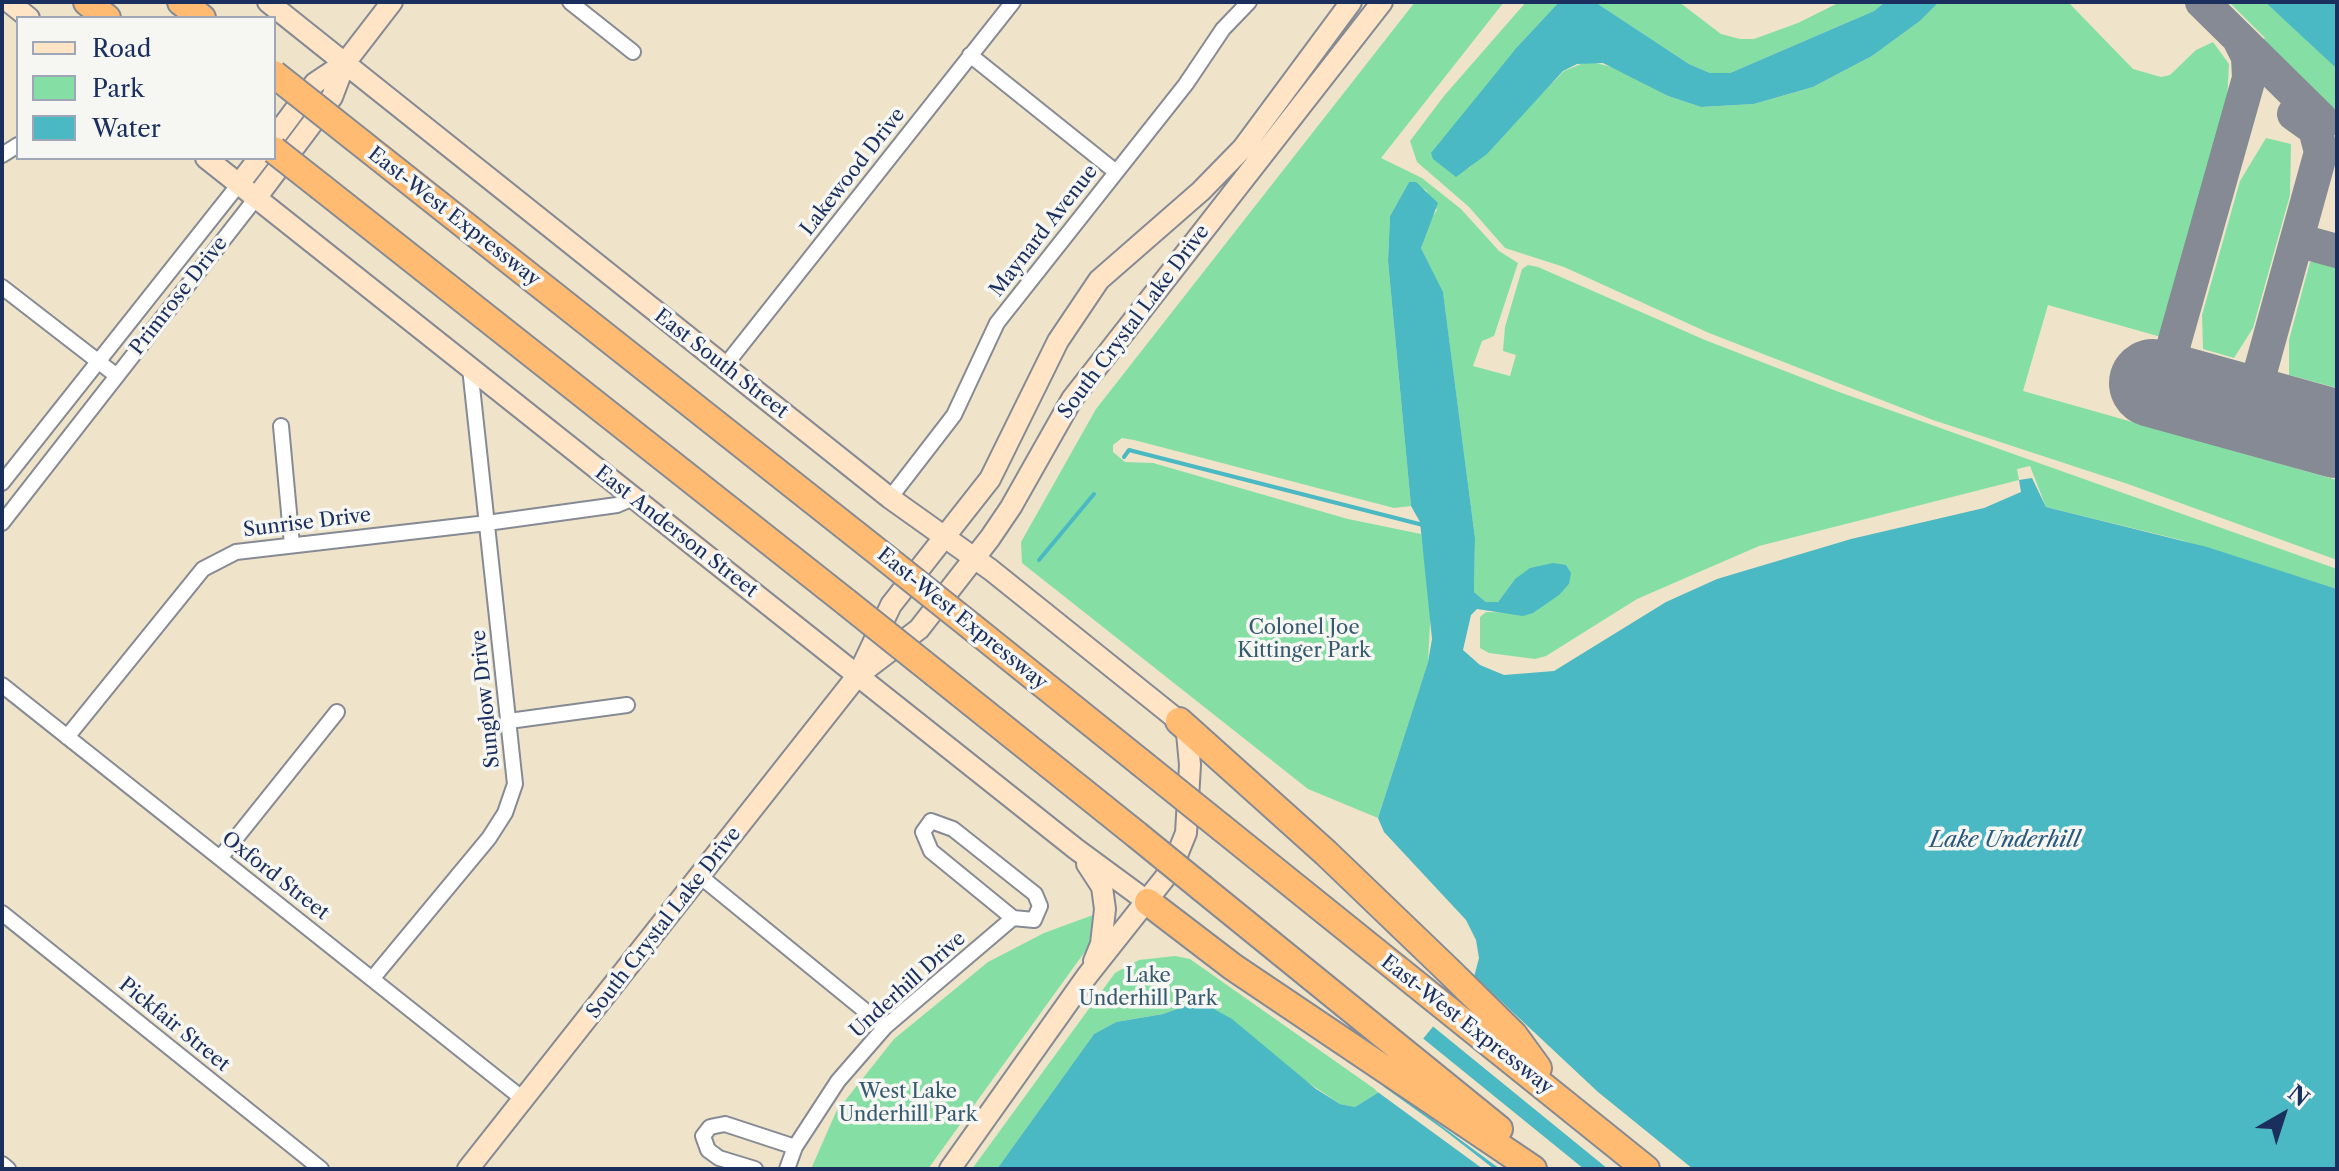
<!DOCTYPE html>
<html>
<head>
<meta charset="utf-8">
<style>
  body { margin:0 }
  #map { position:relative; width:2339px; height:1171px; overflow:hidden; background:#efe4c9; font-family:"Libre Caslon Text",serif }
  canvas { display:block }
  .frame { position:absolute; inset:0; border:4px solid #1b2f5e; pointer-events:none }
  .legend { position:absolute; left:16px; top:16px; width:260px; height:144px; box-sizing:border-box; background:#f6f6f2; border:2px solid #9ea6b7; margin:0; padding:10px 14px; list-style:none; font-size:24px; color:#1b2f5e }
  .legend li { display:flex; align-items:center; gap:16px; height:40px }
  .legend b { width:40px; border:2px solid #9ea6b7 }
  .north { position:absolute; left:2243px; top:1075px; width:80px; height:80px; -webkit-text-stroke:6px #f6f6f2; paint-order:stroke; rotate:39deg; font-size:22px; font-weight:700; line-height:32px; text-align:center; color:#1b2f5e }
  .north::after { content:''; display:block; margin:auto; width:28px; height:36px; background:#1b2f5e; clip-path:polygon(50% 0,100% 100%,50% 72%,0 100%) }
</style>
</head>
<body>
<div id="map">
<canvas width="2339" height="1171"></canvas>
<div class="frame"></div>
<ul class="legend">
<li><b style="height:10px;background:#ffe4c6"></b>Road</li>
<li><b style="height:22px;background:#85dfa5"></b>Park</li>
<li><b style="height:22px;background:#4bb9c3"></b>Water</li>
</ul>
<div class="north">N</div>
</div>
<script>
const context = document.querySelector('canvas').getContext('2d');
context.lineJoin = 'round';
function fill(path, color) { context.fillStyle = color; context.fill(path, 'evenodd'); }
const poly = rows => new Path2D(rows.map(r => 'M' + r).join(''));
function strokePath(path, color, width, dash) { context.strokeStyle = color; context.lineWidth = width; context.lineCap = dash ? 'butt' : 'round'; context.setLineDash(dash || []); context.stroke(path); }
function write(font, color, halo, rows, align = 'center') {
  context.font = font + ' "Libre Caslon Text",serif'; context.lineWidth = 7; context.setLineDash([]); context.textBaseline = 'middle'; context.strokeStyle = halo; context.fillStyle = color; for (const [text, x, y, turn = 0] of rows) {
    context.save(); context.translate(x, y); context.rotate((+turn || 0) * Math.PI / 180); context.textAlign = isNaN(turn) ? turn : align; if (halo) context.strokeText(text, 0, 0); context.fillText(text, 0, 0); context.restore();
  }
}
fill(poly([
  [1415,2,1504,2,1381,158,1422,178,1461,209,1499,251,1518,263,1494,336,1482,341,1473,366,1510,376,1516,355,1503,351,1505,327,1522,269,1528,265,1538,267,1705,340,1839,392,2337,569,2337,589,2181,540,2046,507,2030,466,2017,469,2019,480,1759,546,1637,599,1546,656,1535,659,1489,653,1480,648,1480,617,1486,612,1533,613,1569,584,1515,579,1498,602,1486,602,1474,592,1475,538,1443,293,1421,248,1428,223,1437,210,1426,190,1409,182,1390,216,1388,261,1411,506,1394,508,1134,440,1122,438,1113,445,1113,452,1125,462,1153,463,1348,519,1421,534,1431,606,1428,662,1378,818,1308,789,1022,563,1021,542,1096,409],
  [1526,2,1559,2,1518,46,1468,169,1564,71,1588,61,1616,68,1668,96,1701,107,1754,104,1813,87,1872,56,1920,21,1939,2,2068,2,2133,69,2161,77,2170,75,2196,50,2213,42,2229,64,2227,102,2161,337,2048,305,2023,391,2337,480,2337,560,2128,484,1933,420,1709,333,1564,267,1505,248,1469,207,1417,162,1410,141,1444,96],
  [1595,2,1679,2,1721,34,1740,39,1754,39,1798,23,1840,2,1885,2,1874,11,1730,73,1710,73,1689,64],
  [2229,2,2265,2,2337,67,2337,109,2330,107,2260,43,2265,38],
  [2266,138,2291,144,2290,195,2253,328,2234,358,2203,349,2202,315,2240,181],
  [2310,262,2337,262,2337,388,2289,375,2289,340],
  [1093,915,1089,946,928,1169,811,1169,836,1112,894,1039,988,962,1044,933],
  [1175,956,1190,959,1379,1092,1355,1107,1340,1104,1191,1004,1163,1014,1116,1022,1094,1034,997,1169,972,1169,1115,973,1139,960]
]), '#85dfa5');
fill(poly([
  [1559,2,1595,2,1689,64,1710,73,1730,73,1874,11,1885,2,1939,2,1920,21,1872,56,1813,87,1754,104,1701,107,1668,96,1603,63,1577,64,1563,71,1487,154,1456,177,1433,159,1431,153,1518,46],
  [2265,2,2337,2,2337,67,2334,66],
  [1409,182,1416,182,1438,203,1421,248,1443,292,1475,538,1474,592,1486,602,1498,602,1515,579,1530,568,1553,563,1566,565,1571,573,1569,584,1559,595,1533,613,1523,616,1477,609,1471,615,1463,650,1480,665,1504,675,1554,671,1666,602,1717,579,1851,539,1984,508,2021,492,2019,480,2032,478,2046,507,2207,547,2337,589,2337,1169,997,1169,1094,1034,1116,1022,1163,1014,1191,1004,1205,1004,1232,1019,1316,1089,1340,1104,1355,1107,1379,1092,1474,977,1479,958,1476,940,1466,920,1384,832,1378,818,1428,662,1432,639,1420,522,1411,506,1388,261,1390,216]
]), '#4bb9c3');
fill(poly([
  [1471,973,1598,1092,1693,1169,1608,1169,1430,1024],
  [1420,1036,1584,1169,1500,1169,1382,1082],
  [1380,1084,1444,1130,1494,1169,1483,1169,1375,1090]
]), '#efe4c9');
strokePath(poly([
  [1124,457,1129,450,1423,525],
  [1039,560,1094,494]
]), '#4bb9c3', 4);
strokePath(poly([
  [2202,2,2324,122],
  [2297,240,2337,251],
  [2162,386,2249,78,2248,57,2239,39],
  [2283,419,2263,399,2259,376,2321,152,2315,129,2294,114]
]), '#858a94', 34);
strokePath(poly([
  [2153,383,2337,434]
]), '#858a94', 88);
const street = poly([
  [570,2,633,52],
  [970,55,1116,172],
  [2,155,18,145],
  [2,287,117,376],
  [724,367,1013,2],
  [281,426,292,545],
  [2,483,239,184],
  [890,498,954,415,997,323,1186,84,1223,29,1249,2],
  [2,523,256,198],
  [2,685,523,1099],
  [509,721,627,705],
  [67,737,203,569,236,552,487,523,617,505,633,498],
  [931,821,953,829,1035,894,1040,906,1034,920,1013,918,931,851,923,832,931,821],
  [220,858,337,712],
  [701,877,885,1027],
  [2,913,321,1169],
  [372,979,489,838,505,813,515,784,470,368],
  [2,1164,8,1169],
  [755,1169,719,1158,708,1150,703,1136,710,1127,725,1124,795,1147],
  [787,1169,795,1147,838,1081,885,1027,1013,918]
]);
const secondary = poly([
  [9,2,29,18],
  [268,2,890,498,991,570,1179,721,1187,733,1190,765,1186,833,1171,870,1087,976,950,1169],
  [274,138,315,83,345,63],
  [206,158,1076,849,1148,902],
  [239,184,259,158],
  [256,198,332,97,345,63,392,2],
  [861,673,919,629,990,538,1011,507,1072,399,1382,2],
  [1087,864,1102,887,1105,909,1101,944,1094,961],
  [468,1169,858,675,891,605,990,479,1058,341,1099,280,1201,191,1243,148,1351,2]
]);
const highway = poly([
  [87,2,107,18],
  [181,2,202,18],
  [356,139,883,556],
  [321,187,846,602],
  [972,627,1140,762],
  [936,674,1137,835],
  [1179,721,1326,853,1450,972,1514,1035,1538,1068],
  [1222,828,1646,1169],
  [1202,888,1499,1129],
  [1148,902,1233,967,1533,1169]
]);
strokePath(street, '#858a94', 18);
strokePath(secondary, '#858a94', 24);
strokePath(highway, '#858a94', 30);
strokePath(street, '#fff', 14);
strokePath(secondary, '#ffe4c6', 20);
strokePath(highway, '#febb71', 26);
const highwayBridge = poly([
  [274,74,356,139],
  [274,150,321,187],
  [883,556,972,627],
  [846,602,936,674],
  [1140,762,1222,828],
  [1137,835,1202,888]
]);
strokePath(highwayBridge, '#858a94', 30, []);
strokePath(highwayBridge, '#febb71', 26);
write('20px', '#1b2f5e', '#f6f6f2', [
  ["Lakewood Drive",853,172,-52],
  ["East-West Expressway",454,217,38],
  ["Maynard Avenue",1044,231,-52],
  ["Primrose Drive",179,296,-52],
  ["South Crystal Lake Drive",1134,322,-53],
  ["East South Street",721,364,38],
  ["Sunrise Drive",307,523,-7],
  ["East Anderson Street",676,532,38],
  ["East-West Expressway",962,619,39],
  ["Sunglow Drive",486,699,-96],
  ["Oxford Street",275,876,38],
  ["South Crystal Lake Drive",664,923,-52],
  ["Underhill Drive",908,985,-42],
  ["Pickfair Street",174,1025,39],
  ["East-West Expressway",1467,1025,38]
]);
write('20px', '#365b70', '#f6f6f2', [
  ["Colonel Joe",1304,628],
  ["Kittinger Park",1304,651],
  ["Lake",1148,976],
  ["Underhill Park",1148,999],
  ["West Lake",908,1092],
  ["Underhill Park",908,1115]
]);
write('italic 22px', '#29587c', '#f6f6f2', [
  ["Lake Underhill",2005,841]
]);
</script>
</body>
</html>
